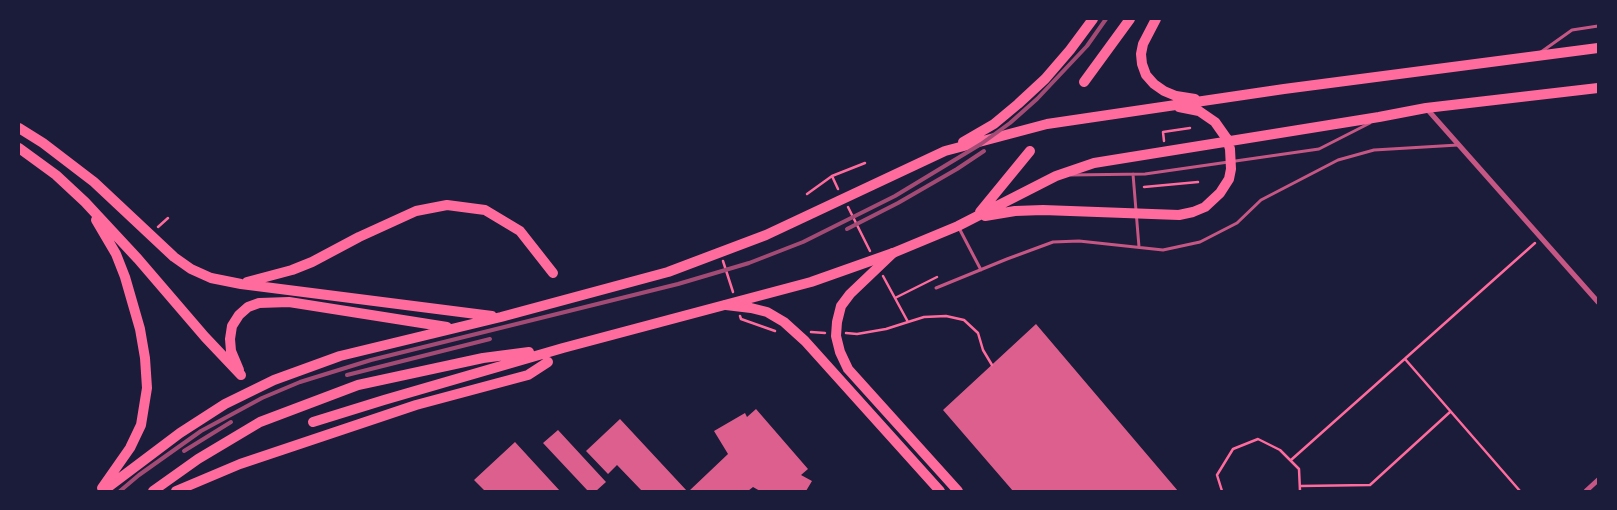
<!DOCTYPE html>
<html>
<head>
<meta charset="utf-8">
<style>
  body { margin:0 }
  #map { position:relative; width:1617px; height:510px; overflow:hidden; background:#1b1b3a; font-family:Barlow,sans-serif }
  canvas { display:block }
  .frame { position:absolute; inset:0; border:20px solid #1b1b3a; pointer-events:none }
</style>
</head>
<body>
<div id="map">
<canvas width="1617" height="510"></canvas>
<div class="frame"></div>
</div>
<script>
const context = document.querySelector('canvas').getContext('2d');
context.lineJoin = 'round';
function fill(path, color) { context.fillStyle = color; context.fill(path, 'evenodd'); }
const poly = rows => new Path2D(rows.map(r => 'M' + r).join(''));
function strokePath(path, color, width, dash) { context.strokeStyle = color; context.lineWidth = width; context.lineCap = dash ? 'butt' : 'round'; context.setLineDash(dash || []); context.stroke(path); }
fill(poly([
  [1036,324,1178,491,1013,491,943,410],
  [756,409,808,469,801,475,812,481,806,491,760,491,753,487,748,491,689,491,728,454,714,431,745,413,747,417],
  [620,419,687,491,642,491,617,465,608,474,586,451],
  [558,430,606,482,596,491,588,491,543,443],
  [515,442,560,491,485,491,474,480]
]), '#dd5f8e');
strokePath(poly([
  [1164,141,1163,132,1190,128],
  [832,176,838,189],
  [1144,187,1198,182],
  [807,194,832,176,865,163],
  [848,207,870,251],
  [158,227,168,218],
  [723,261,733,292],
  [883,276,908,322,924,317,946,316,964,320,978,333,983,350,992,365],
  [895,298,937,277],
  [740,316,741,319,775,331],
  [811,332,825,333],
  [846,333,857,334,886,329,908,322],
  [1405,359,1520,491],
  [1291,460,1535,243],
  [1300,486,1370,485,1450,412],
  [1222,491,1217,475,1233,449,1258,439,1280,450,1299,469,1300,491]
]), '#ff6b9d', 2.5);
strokePath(poly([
  [1541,52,1572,30,1598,26],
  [1133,174,1139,247],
  [1071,175,1145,174,1319,149,1370,123],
  [959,228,981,270],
  [936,288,1007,259,1053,242,1079,241,1163,250,1200,242,1237,223,1261,200,1338,160,1374,150,1458,145]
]), '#c65784', 3);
strokePath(poly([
  [1427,109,1598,302],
  [1586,491,1598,480]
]), '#c65784', 5);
strokePath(poly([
  [893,253,850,294,841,306,837,322,836,336,840,352,848,369,958,491],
  [726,305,751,308,767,312,784,322,805,341,940,491]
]), '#ff6b9d', 10);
strokePath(poly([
  [1156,19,1143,44,1141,54,1142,64,1146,75,1154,84,1164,91,1176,96,1195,99],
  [1084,82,1130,19],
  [19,128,43,143,94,182,174,257,191,269,211,278,241,284,492,316],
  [963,142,994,124,1018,104,1045,79,1070,50,1093,19],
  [19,148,56,175,85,202,138,259,205,337,241,375],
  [980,212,1030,151],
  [985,216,1015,211,1043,210,1179,215,1193,212,1205,207,1220,193,1229,179,1231,169,1230,149,1227,139,1215,122,1199,111,1179,107],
  [96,220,116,254,125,277,140,329,145,358,147,388,141,425,130,448,102,488],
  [247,282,292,270,312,262,359,237,416,211,447,205,485,210,520,231,553,273],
  [239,370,231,351,230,339,232,326,239,315,248,307,259,303,289,302,447,327],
  [313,422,384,400,563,348,811,282,893,253,958,226,1056,176,1094,163,1379,117,1426,108,1598,88],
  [103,491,180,433,225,404,274,380,340,356,501,317,668,272,766,235,945,151,1047,124,1284,89,1598,48],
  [153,491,198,459,260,422,358,385,483,358,529,352],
  [176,491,240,464,416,405,528,375,548,362]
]), '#ff6b9d', 10);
strokePath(poly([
  [847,229,898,203,957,169,984,151],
  [347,375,490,339],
  [184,451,231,422],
  [120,491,139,475,201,431,262,398,300,382,371,360,678,284,749,263,803,242,895,196,981,144,1010,123,1037,99,1087,46,1106,19]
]), '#a44b75', 4);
</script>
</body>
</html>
